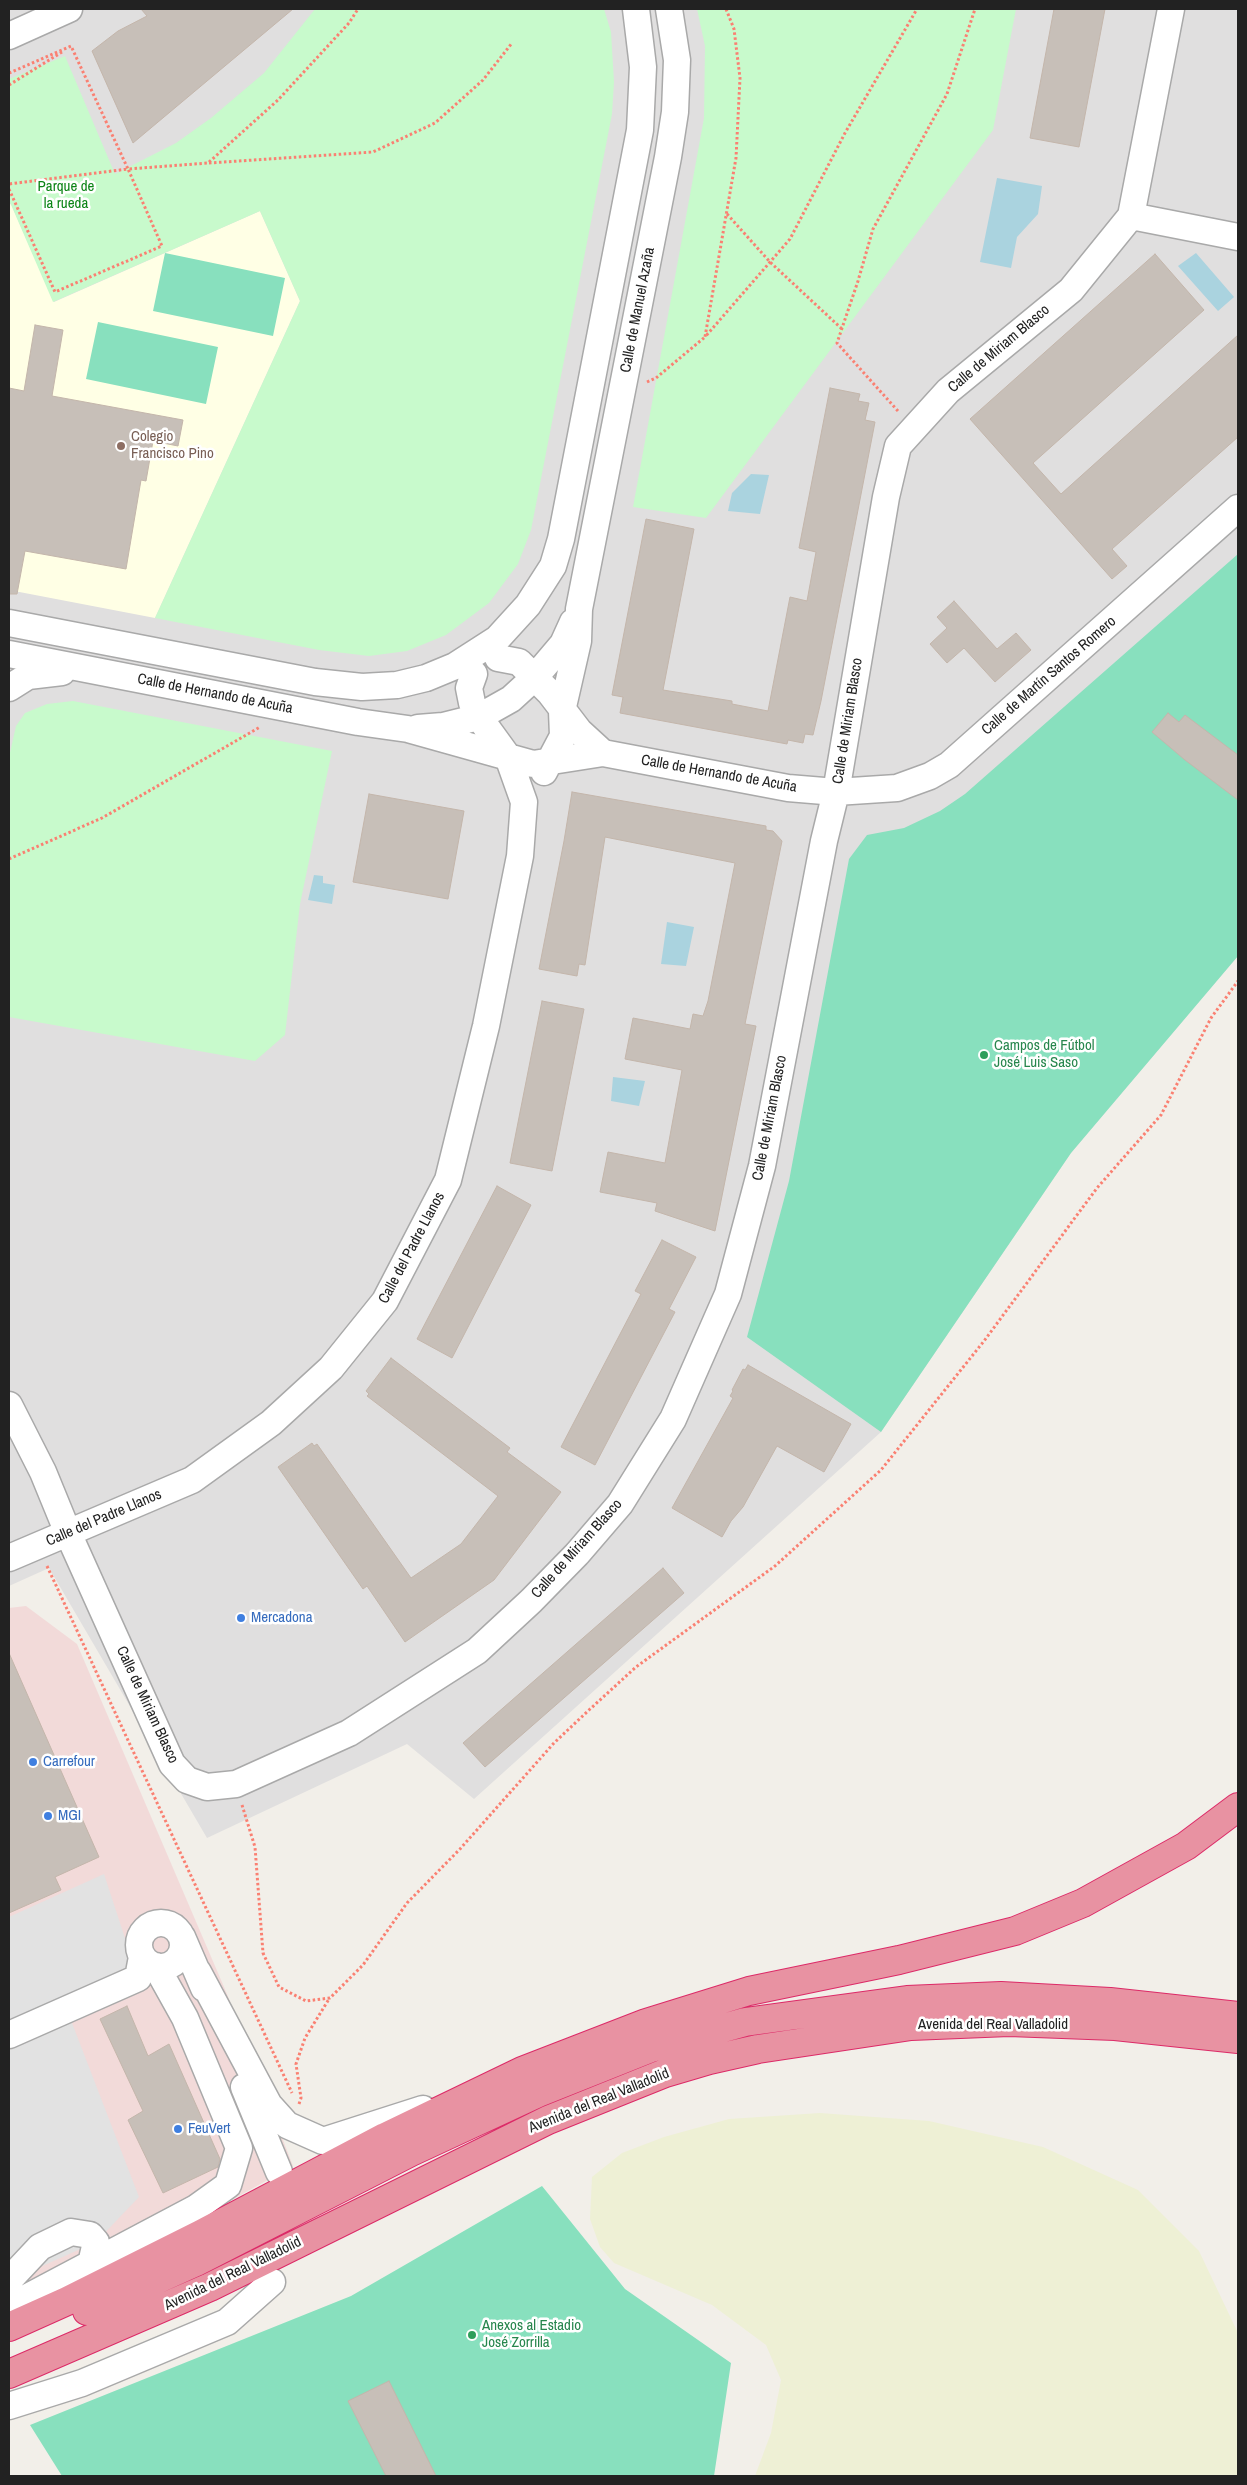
<!DOCTYPE html>
<html>
<head>
<meta charset="utf-8">
<style>
  body { margin:0 }
  #map { position:relative; width:1247px; height:2485px; overflow:hidden; background:#f2efe9; font-family:"Archivo Narrow",sans-serif }
  canvas { display:block }
  .frame { position:absolute; inset:0; border:10px solid #222; pointer-events:none }
</style>
</head>
<body>
<div id="map">
<canvas width="1247" height="2485"></canvas>
<div class="frame"></div>
</div>
<script>
const context = document.querySelector('canvas').getContext('2d');
context.lineJoin = 'round';
function fill(path, color) { context.fillStyle = color; context.fill(path, 'evenodd'); }
const poly = rows => new Path2D(rows.map(r => 'M' + r).join(''));
function strokePath(path, color, width, dash) { context.strokeStyle = color; context.lineWidth = width; context.lineCap = dash ? 'butt' : 'round'; context.setLineDash(dash || []); context.stroke(path); }
function write(font, color, halo, rows, align = 'center') {
  context.font = font + ' "Archivo Narrow",sans-serif'; context.lineWidth = 5; context.setLineDash([]); context.textBaseline = 'middle'; context.strokeStyle = halo; context.fillStyle = color; for (const [text, x, y, turn = 0] of rows) {
    context.save(); context.translate(x, y); context.rotate((+turn || 0) * Math.PI / 180); context.textAlign = isNaN(turn) ? turn : align; if (halo) context.strokeText(text, 0, 0); context.fillText(text, 0, 0); context.restore();
  }
}
fill(poly([
  [9,9,1238,9,1238,956,1071,1153,881,1432,474,1799,407,1744,207,1838,49,1568,9,1586]
]), '#e0dfdf');
fill(poly([
  [26,1606,77,1644,227,1994,293,2166,228,2202,9,2297,9,1608]
]), '#f2dad9');
fill(poly([
  [11,204,54,302,260,211,300,301,155,618,9,590,9,205]
]), '#ffffe5');
fill(poly([
  [820,2113,929,2121,1043,2147,1138,2190,1199,2251,1238,2333,1238,2476,755,2476,771,2433,781,2380,766,2345,712,2305,614,2263,600,2247,590,2219,592,2177,622,2153,664,2137,729,2119]
]), '#eef0d5');
fill(poly([
  [315,9,604,9,611,32,614,82,612,114,531,530,518,564,489,603,446,635,407,651,369,656,319,650,155,618,300,301,260,211,53,302,9,200,9,79,65,56,115,174,176,143,211,118,264,73],
  [697,9,1016,9,993,130,706,518,633,507,704,118,705,46],
  [73,701,332,751,300,904,285,1035,255,1061,9,1017,9,757,16,726,25,713,47,704]
]), '#c8facc');
fill(poly([
  [165,253,285,278,273,336,153,311],
  [98,322,218,347,206,404,86,379],
  [1238,554,1238,956,1071,1153,881,1432,747,1337,789,1181,849,859,867,835,904,828,940,811,965,794],
  [542,2186,625,2289,731,2363,714,2476,62,2476,30,2425,351,2296]
]), '#88e0be');
fill(poly([
  [104,1874,138,1978,67,2010,139,2197,96,2242,9,2281,9,1917]
]), '#e2e2e2');
fill(poly([
  [997,178,1042,186,1038,214,1017,237,1011,268,980,262],
  [1196,253,1234,297,1218,311,1178,266],
  [751,474,769,475,760,514,728,511,732,493],
  [314,875,323,876,323,883,335,885,332,904,308,900],
  [667,922,694,927,686,966,661,964],
  [613,1077,645,1081,639,1106,611,1101]
]), '#aad3df');
const building = poly([
  [141,9,293,9,133,143,92,51,118,31,147,16,141,9],
  [1054,9,1105,9,1079,147,1030,138,1054,9],
  [1155,254,1204,310,1033,463,1061,494,1238,335,1238,437,1112,549,1127,566,1112,579,970,419,1155,254],
  [35,325,63,330,52,396,183,420,178,446,153,441,146,481,141,480,126,569,25,551,17,594,9,594,9,388,24,391,35,325],
  [830,388,860,394,858,401,869,403,865,420,875,422,821,701,813,735,805,734,803,743,788,740,787,744,620,713,623,697,612,695,646,519,694,529,663,690,732,701,732,704,768,711,790,597,807,601,816,552,799,548,830,388],
  [954,601,997,649,1016,633,1031,650,995,682,964,648,947,663,930,644,947,628,937,617,954,601],
  [1168,713,1179,722,1185,715,1238,755,1238,800,1185,760,1152,732,1168,713],
  [572,792,766,826,766,830,773,831,782,841,745,1024,756,1026,715,1231,655,1211,657,1203,600,1192,608,1152,665,1163,682,1070,625,1059,633,1018,690,1029,693,1014,703,1016,708,1001,735,863,605,837,585,965,579,964,577,976,539,969,564,841,572,792],
  [369,794,464,811,448,899,353,882,369,794],
  [542,1001,584,1009,552,1171,510,1163,542,1001],
  [497,1186,531,1205,452,1358,417,1339,497,1186],
  [662,1240,696,1257,669,1309,675,1312,595,1465,561,1447,641,1294,635,1291,662,1240],
  [391,1358,510,1448,507,1452,561,1492,494,1580,405,1642,367,1586,363,1589,278,1467,312,1443,314,1446,317,1444,411,1578,461,1544,498,1496,367,1396,369,1394,366,1391,391,1358],
  [748,1365,851,1424,824,1472,777,1446,743,1507,731,1521,722,1537,672,1508,733,1398,730,1396,733,1391,732,1390,743,1369,745,1370,748,1365],
  [663,1568,684,1593,485,1767,463,1743,663,1568],
  [9,1653,99,1857,55,1877,61,1890,9,1913,9,1653],
  [127,2006,148,2056,169,2044,220,2159,218,2167,163,2193,128,2120,143,2111,100,2019,127,2006],
  [389,2381,436,2476,386,2476,348,2401,389,2381]
]);
fill(building, '#c7bfb8');
strokePath(building, '#c4b6ab', 1);
const minor = poly([
  [9,36,69,9],
  [1131,216,1238,237],
  [9,623,315,682,362,687,397,685,426,678,455,666,497,639,528,605,553,566,561,539,640,130,643,67,636,9],
  [9,654,358,722,408,729,533,764,603,753,788,788,836,792,897,788,930,776,949,765,1238,508],
  [498,658,519,662,550,693,579,731,603,753],
  [9,688,28,676,62,672],
  [418,728,443,726,479,717,511,699,535,677,563,644,573,622],
  [544,772,563,736,562,711,578,641,579,609,668,157,675,112,677,60,669,9],
  [9,1405,43,1472,68,1533,172,1764,187,1780,207,1787,236,1784,349,1733,477,1651,531,1601,577,1554,620,1504,673,1419,728,1294,762,1166,824,841,836,792,886,497,898,446,948,391,1071,290,1131,216,1171,9],
  [9,1558,192,1480,271,1423,331,1368,385,1301,448,1180,486,1026,520,856,524,802,508,757,479,717,472,703,469,688,474,674],
  '139 1945a22 22 0 1 1 44 0a22 22 0 1 1-44 0Z',
  [182,1937,204,1988],
  [198,1972,269,2105,287,2125,323,2141,423,2109],
  [9,2035,138,1978,142,1957],
  [244,2087,279,2172],
  [9,2280,40,2247,71,2232,90,2235,96,2242,91,2264],
  [9,2307,196,2208,228,2185,239,2148,185,2018,156,1966],
  [9,2406,82,2383,227,2322,272,2282]
]);
const highway = poly([
  [87,2311,196,2262,411,2152,538,2093,651,2048,745,2022,907,2000,1001,1996,1110,2002,1238,2016],
  [9,2327,67,2301,201,2234,385,2137,522,2071,646,2023,749,1991,899,1960,1015,1931,1083,1903,1186,1846,1238,1807],
  [9,2374,210,2287,548,2120,665,2073,709,2060,758,2049,911,2026,1009,2022,1115,2026,1238,2039]
]);
strokePath(minor, '#a9a9a9', 29);
strokePath(highway, '#dc2a67', 30);
strokePath(poly([
  [726,9,734,29,740,78,736,158,705,337,790,239,845,133,917,9],
  [9,73,71,46,128,169,9,184],
  [9,85,62,52],
  [209,163,373,152,435,123,483,80,512,43],
  [9,189,55,292,162,246,128,169,208,163,278,100,349,23,358,9],
  [727,214,770,262,842,329],
  [647,382,656,378,705,337],
  [898,411,837,343,858,281,873,229,947,94,975,9],
  [9,859,102,818,260,727],
  [47,1566,292,2093],
  [242,1805,255,1847,263,1953,279,1987,306,2001,330,1998,363,1965,407,1903,460,1849,554,1743,589,1710,636,1667,775,1566,881,1470,984,1341,1097,1188,1161,1115,1211,1018,1238,981],
  [299,2104,301,2098,296,2064,305,2038,329,1999]
]), '#fa8072', 3, [2.5, 2.5]);
strokePath(minor, '#fff', 26);
strokePath(highway, '#e892a2', 28);
for (const [x, y, r, color] of [
  [121,446,5,"#8d6e63"],
  [984,1055,5,"#2e9e5b"],
  [241,1618,5,"#3f7fe0"],
  [33,1762,5,"#3f7fe0"],
  [48,1816,5,"#3f7fe0"],
  [178,2129,5,"#3f7fe0"],
  [472,2335,5,"#2e9e5b"]
]) { const dot = new Path2D(); dot.arc(x, y, r, 0, 2 * Math.PI); context.fillStyle = color; context.fill(dot); strokePath(dot, '#fff', 2); }
write('15px', '#0c8416', '#fff', [
  ["Parque de",66,187],
  ["la rueda",66,204]
]);
write('15px', '#222', '#fff', [
  ["Calle de Manuel Azaña",638,310,-79],
  ["Calle de Miriam Blasco",999,349,-40],
  ["Calle de Martín Santos Romero",1049,676,-41],
  ["Calle de Hernando de Acuña",215,694,11],
  ["Calle de Miriam Blasco",848,721,-81],
  ["Calle de Hernando de Acuña",719,774,10],
  ["Calle de Miriam Blasco",770,1118,-79],
  ["Calle del Padre Llanos",412,1248,-62],
  ["Calle del Padre Llanos",104,1518,-23],
  ["Calle de Miriam Blasco",577,1549,-48],
  ["Calle de Miriam Blasco",147,1705,65],
  ["Avenida del Real Valladolid",993,2025],
  ["Avenida del Real Valladolid",599,2101,-22],
  ["Avenida del Real Valladolid",233,2274,-26]
]);
write('15px', '#785e54', '#fff', [
  ["Colegio",131,437],
  ["Francisco Pino",131,454]
], 'left');
write('15px', '#27864d', '#fff', [
  ["Campos de Fútbol",994,1046],
  ["José Luis Saso",994,1063],
  ["Anexos al Estadio",482,2326],
  ["José Zorrilla",482,2343]
], 'left');
write('15px', '#366cbe', '#fff', [
  ["Mercadona",251,1618],
  ["Carrefour",43,1762],
  ["MGI",58,1816],
  ["FeuVert",188,2129]
], 'left');
</script>
</body>
</html>
